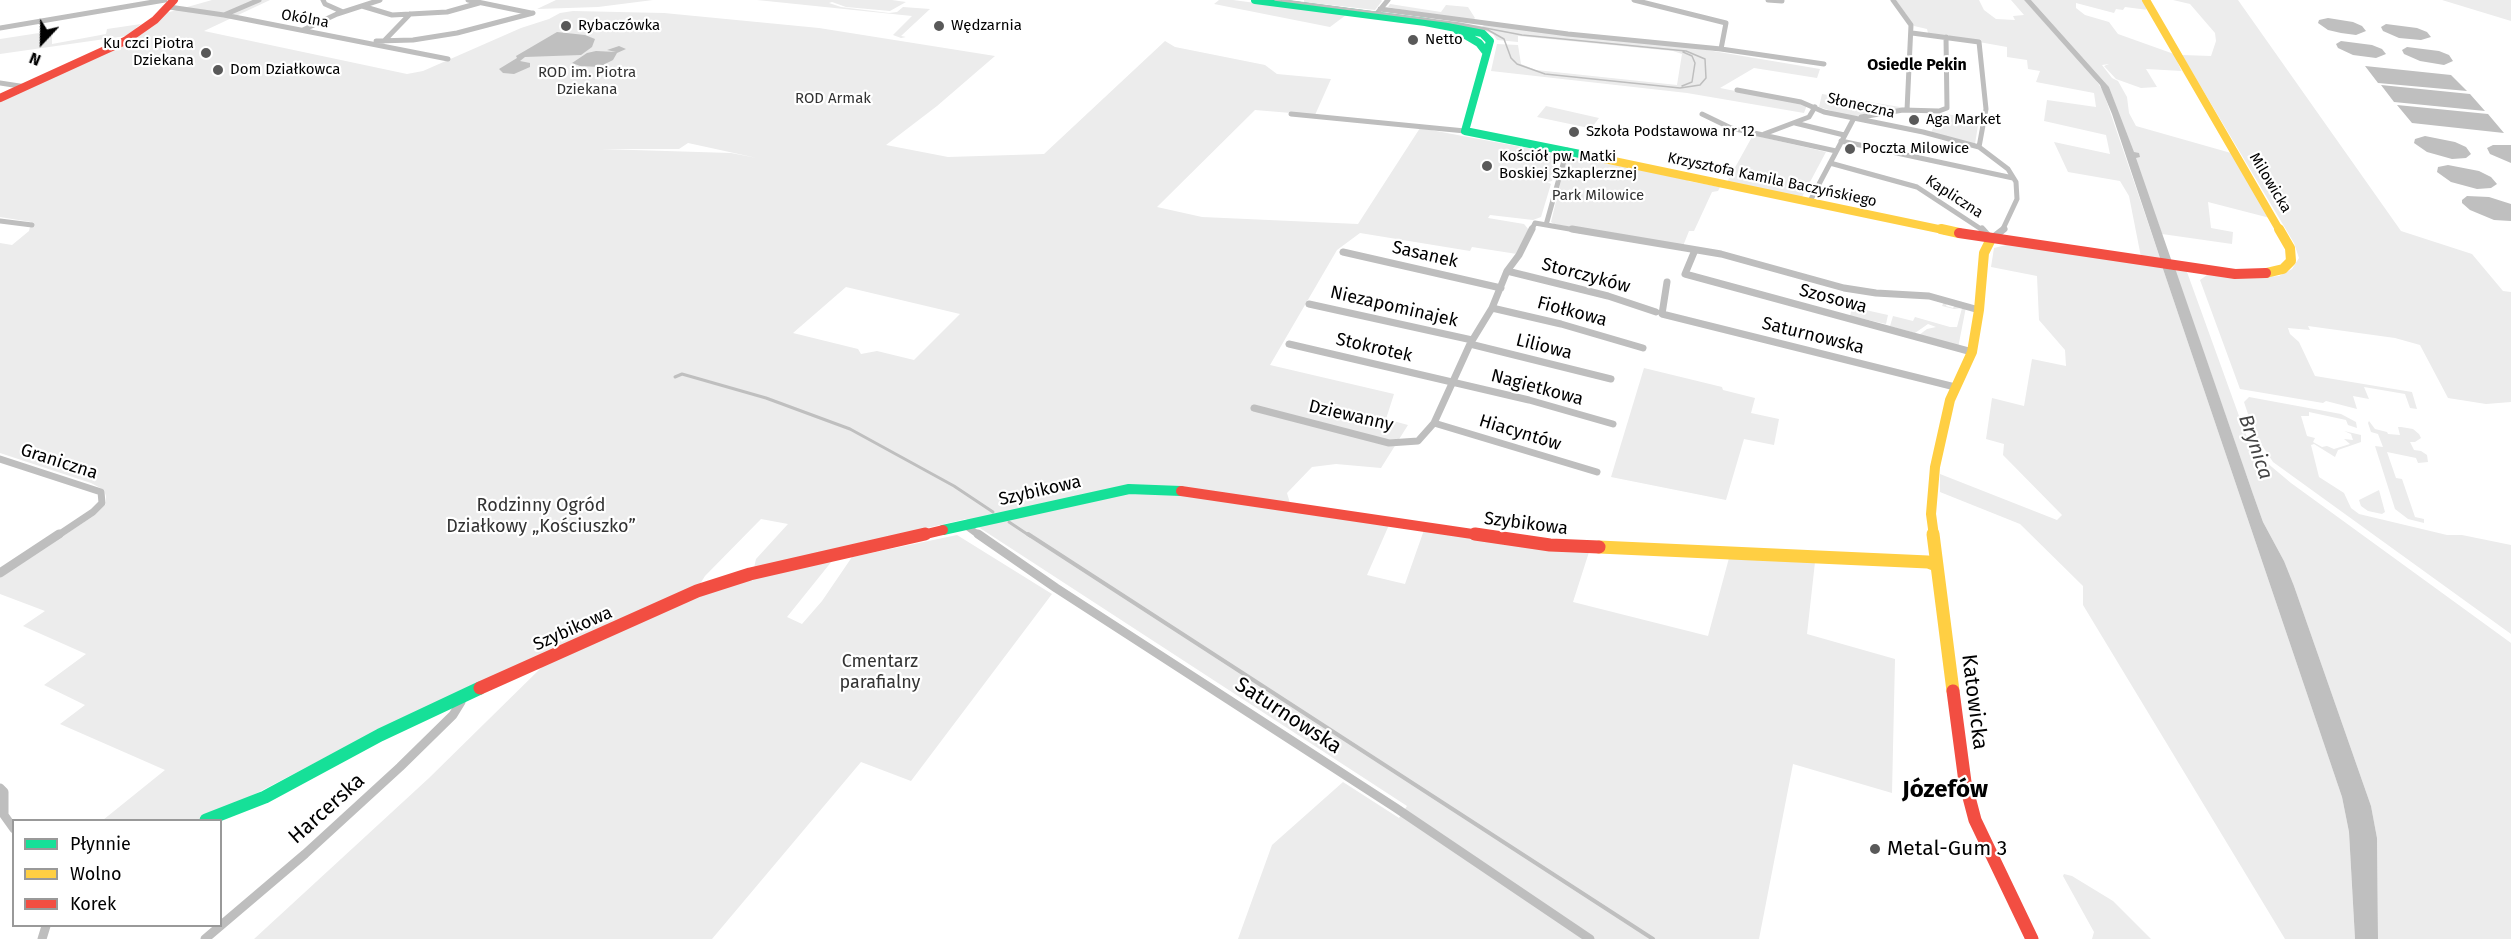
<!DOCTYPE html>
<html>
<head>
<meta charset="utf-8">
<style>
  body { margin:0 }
  #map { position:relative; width:2511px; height:939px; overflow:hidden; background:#fff; font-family:"Fira Sans",sans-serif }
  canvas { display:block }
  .legend { position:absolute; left:12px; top:819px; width:210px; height:108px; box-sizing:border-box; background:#fff; border:2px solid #999; margin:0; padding:8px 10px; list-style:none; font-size:18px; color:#000 }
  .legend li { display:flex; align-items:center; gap:12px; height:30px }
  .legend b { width:30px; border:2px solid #999 }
  .north { position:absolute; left:12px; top:12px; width:60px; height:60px; -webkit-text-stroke:4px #fff; paint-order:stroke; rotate:202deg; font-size:16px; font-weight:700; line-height:24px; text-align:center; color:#000 }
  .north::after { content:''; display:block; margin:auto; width:21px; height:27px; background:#000; clip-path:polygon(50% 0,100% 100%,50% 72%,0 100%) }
</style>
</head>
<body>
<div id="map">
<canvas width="2511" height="939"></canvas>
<ul class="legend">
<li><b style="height:8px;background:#16e098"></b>Płynnie</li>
<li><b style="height:8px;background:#ffcf43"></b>Wolno</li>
<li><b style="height:8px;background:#f24e42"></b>Korek</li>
</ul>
<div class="north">N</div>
</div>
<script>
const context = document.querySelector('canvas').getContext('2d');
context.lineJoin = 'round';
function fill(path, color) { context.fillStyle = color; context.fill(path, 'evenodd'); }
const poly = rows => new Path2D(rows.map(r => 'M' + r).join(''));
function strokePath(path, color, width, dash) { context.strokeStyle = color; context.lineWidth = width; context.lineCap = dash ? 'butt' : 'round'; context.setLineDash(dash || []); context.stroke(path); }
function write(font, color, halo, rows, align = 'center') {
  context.font = font + ' "Fira Sans",sans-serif'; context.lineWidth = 4.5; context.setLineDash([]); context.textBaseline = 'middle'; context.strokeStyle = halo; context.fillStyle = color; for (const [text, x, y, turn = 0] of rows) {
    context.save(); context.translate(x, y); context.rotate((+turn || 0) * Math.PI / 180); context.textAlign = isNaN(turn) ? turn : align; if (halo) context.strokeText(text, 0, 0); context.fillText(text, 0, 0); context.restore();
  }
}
fill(poly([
  [212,0,270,0,204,31,407,74,423,71,521,28,549,19,560,13,573,11,664,13,819,28,995,56,937,106,886,145,948,157,1044,154,1165,41,1175,47,1265,65,1277,74,1331,79,1315,115,1255,110,1157,207,1202,217,1358,224,1420,128,1554,153,1559,159,1552,181,1547,182,1551,184,1541,217,1533,220,1490,215,1488,218,1524,224,1529,230,1517,254,1472,247,1470,251,1360,233,1337,250,1270,365,1394,394,1386,419,1408,425,1381,468,1336,464,1312,467,1287,493,1292,510,1389,525,1367,575,1405,584,1424,530,1589,552,1573,602,1708,636,1729,558,1815,562,1807,634,1895,659,1892,793,1793,764,1759,939,1238,939,1272,845,1343,782,1399,818,1407,806,966,519,754,568,756,559,788,524,761,519,705,576,698,587,355,742,205,820,103,820,165,770,60,724,85,705,44,685,86,654,23,626,45,611,0,594,0,577,95,515,106,504,106,496,104,490,91,483,0,453,0,243,12,245,29,231,31,222,0,217,0,100,120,46,166,13],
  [688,143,757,158,731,153,601,149,679,149],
  [846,287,960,314,914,360,877,351,861,354,858,349,793,333],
  [556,0,653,0,598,7,537,9],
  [757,0,892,0,906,2,890,11,846,7,832,2,829,3,841,7,889,13,897,12,903,7,930,9,901,36,906,37,901,38,893,35,912,16],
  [1219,0,1233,0,1346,15,1330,27,1214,4],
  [1304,0,1381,0,1382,1,1375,10,1304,2],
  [1896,0,1979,0,1984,10,1996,19,2015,20,2013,16,2024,15,2011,0,2024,0,2092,74,2103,91,2161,261,2141,257,2129,196,2120,181,2068,172,2054,142,2110,154,2106,135,2044,121,2047,100,2096,107,2094,93,2036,82,2040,71,2028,69,2027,60,2007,57,2007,47,1928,33,1927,29,1914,26],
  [2031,0,2143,0,2147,9,2145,9,2148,10,2125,7,2123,10,2116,9,2114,13,2076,3,2076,8,2085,15,2109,22,2118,34,2174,54,2181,70,2191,84,2182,71,2146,69,2157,87,2141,88,2116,79,2104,66,2109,64,2102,65,2112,78,2118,81,2127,97,2129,113,2136,126,2231,153,2270,218,2208,202,2211,228,2233,232,2232,244,2162,234,2109,87],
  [2173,0,2238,0,2401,231,2472,254,2503,291,2511,292,2511,402,2486,404,2448,398,2420,345,2395,338,2308,326,2310,330,2288,328,2290,334,2299,342,2315,376,2412,392,2417,409,2410,408,2405,394,2364,387,2369,399,2353,396,2357,409,2326,401,2323,403,2240,389,2200,280,2207,275,2254,278,2279,276,2292,269,2299,258,2294,243,2182,55,2211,56,2216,41,2215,33,2190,4],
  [2442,0,2511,0,2511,21],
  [1390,4,1441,12,1446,5,1468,7,1475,18,1473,20,1392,8,1388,7],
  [141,24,136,28,140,28,126,36,0,54,0,39,52,31,52,44,106,34,107,29],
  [1484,25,1683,46,1820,69,1817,78,1754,68,1720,88,1807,105,1804,113,1687,93,1491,71,1497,44,1518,45,1521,64,1536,70,1677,85,1682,54,1673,51,1518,36,1518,42,1497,40,1493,34,1480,29],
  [1822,94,1906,108,1851,117,1819,107],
  [1546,106,1599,118,1593,126,1605,129,1603,131,1537,117],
  [1939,113,1979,119,1975,144,1931,133],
  [1753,135,1826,152,1802,197,1727,182],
  [1567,156,1687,179,1688,181,1720,187,1718,191,1712,192,1694,231,1689,231,1683,246,1554,224,1551,222],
  [2010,244,2162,266,2342,797,2349,832,2355,939,2285,939,2083,605,2083,586,2020,524,1940,492,1940,474,2057,520,2062,515,2003,455,2004,444,1986,439,1992,398,2024,406,2032,359,2066,366,2065,350,2039,320,2037,276,1991,267,1994,248],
  [2174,267,2187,272,2243,427,2250,444,2260,457,2291,483,2511,643,2511,939,2378,939,2377,838,2371,806,2294,586,2284,561,2263,522,2253,494],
  [1944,302,1947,303,1946,306,1953,308,1955,305,1966,307,1958,348,1919,335,1927,329,1936,327,1928,324,1915,333,1890,326,1893,316,1913,321,1915,317,1950,327,1957,327,1962,308,1954,309,1942,306],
  [1852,307,1888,315,1886,324,1850,316],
  [1644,368,1722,387,1723,390,1755,398,1751,413,1779,419,1774,445,1744,439,1726,500,1611,477],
  [2249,397,2341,414,2356,422,2357,428,2348,425,2346,420,2309,412,2309,416,2301,416,2307,436,2315,438,2313,442,2322,447,2327,446,2334,449,2350,444,2344,439,2353,440,2351,434,2344,431,2361,435,2361,442,2338,450,2335,457,2314,444,2311,445,2319,477,2344,493,2351,508,2359,514,2447,535,2462,535,2511,545,2511,634,2273,462,2255,435,2244,402],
  [2369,421,2375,429,2387,432,2388,434,2400,435,2398,427,2401,427,2413,429,2419,434,2421,438,2415,442,2410,442,2414,450,2421,451,2427,455,2428,462,2418,463,2416,458,2387,452,2396,478,2402,479,2415,517,2424,519,2424,523,2408,519,2395,509,2375,446,2383,447,2378,434,2371,432,2368,423],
  [2379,490,2385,512,2382,514,2368,511,2361,506,2359,500],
  [957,535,1052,594,911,781,861,762,712,939,254,939,429,778,545,664,699,593,739,581,832,561,787,617,802,624,822,601,852,557],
  [2064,874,2072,876,2113,901,2151,939,2092,939,2094,932,2063,876]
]), '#ececec');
fill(poly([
  [2024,0,2031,0,2109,87,2134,152,2139,153,2140,157,2136,158,2172,262,2161,261,2112,114,2100,85],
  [2328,18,2353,22,2362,26,2366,31,2356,35,2341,33,2328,30,2318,23,2319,20],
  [2386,24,2417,28,2427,32,2431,37,2421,40,2399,38,2383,31,2381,27],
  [557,32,585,35,595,39,592,47,581,55,525,57,520,61,530,63,530,67,514,74,503,73,499,69,517,58,516,56],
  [2341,41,2372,45,2382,49,2386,54,2376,58,2353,55,2338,48,2336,44],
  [619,46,626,49,617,53,613,60,599,67,580,66,572,63,587,53,596,51,616,52,607,50],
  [2407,47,2439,51,2449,55,2453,61,2444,65,2420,61,2404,54,2402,50],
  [2365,66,2451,75,2467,91,2378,83],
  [2381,85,2470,94,2485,111,2394,102],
  [2397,105,2488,114,2504,133,2412,123],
  [2425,136,2455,142,2466,147,2471,154,2466,158,2452,159,2427,152,2414,143,2415,139],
  [2493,145,2511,145,2511,163,2490,154,2487,148],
  [2448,165,2479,171,2491,177,2497,184,2491,188,2477,189,2451,182,2437,172,2438,167],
  [2467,196,2489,197,2511,204,2511,221,2494,220,2470,210,2462,203,2462,200],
  [2162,266,2174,267,2176,271,2253,494,2263,522,2284,561,2294,586,2371,806,2377,838,2378,939,2355,939,2349,832,2342,797]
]), '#bfbfbf');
strokePath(poly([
  [675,377,682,374,766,398,850,429,954,486,993,512],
  [1009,522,1030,536]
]), '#bfbfbf', 3);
strokePath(poly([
  [1028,534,1653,939]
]), '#bfbfbf', 4);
strokePath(poly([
  [323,0,325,4,343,12],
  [468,0,531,13],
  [1768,0,1782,1],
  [1893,0,1911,25,1907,110],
  [362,6,392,15,447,12,479,3],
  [169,7,224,15,448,59],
  [1380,9,1568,34,1721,49,1726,23,1634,0],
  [1378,12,1388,0],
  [224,15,259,0],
  [0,28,165,0],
  [303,30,337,14,380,0],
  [1912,33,1979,42,1986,109,1979,147],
  [376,41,413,40,457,33,533,13],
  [384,41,410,14],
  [1721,49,1824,64],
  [0,83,26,87],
  [1737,90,1801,102,1824,112,1923,132,1979,147,2008,169,2016,182,2017,199,2002,231],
  [1291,114,1465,131],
  [1702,114,1731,128,1836,151],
  [1861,117,1903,110,1939,111,1947,108,1946,37],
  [1795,123,1844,135],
  [1764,134,1809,117,1815,107],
  [1841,141,2013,178],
  [1830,163,1917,187,1984,231],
  [1809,203,1854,118],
  [0,221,32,225],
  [1546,225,1567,150],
  [1531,231,1535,223,1581,231]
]), '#bebebe', 5);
strokePath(poly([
  [1572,229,1721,254,1844,288,1876,293,1929,296,1979,310],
  [1982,229,1991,239,2004,229],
  [1695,250,1685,274,1972,352],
  [1343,252,1501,288],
  [1507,271,1608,296,1656,312],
  [1667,282,1662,314,1955,387],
  [1309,304,1472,340],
  [1492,308,1561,324,1643,348],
  [1289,344,1529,400,1613,424],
  [1470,344,1611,379],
  [1254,408,1389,443,1418,441,1434,423,1470,344,1492,308,1507,271,1519,255,1532,229],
  [1434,423,1597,472],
  [0,459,101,492,102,503,93,512,57,536],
  [965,525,980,536]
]), '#bebebe', 7);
strokePath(poly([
  [978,534,1056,588,1396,808,1590,939],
  [0,573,59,534],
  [0,788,4,792,4,815,14,829],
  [42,939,46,926],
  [205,939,305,854,400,767,453,715,461,702,460,697]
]), '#bebebe', 9);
strokePath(poly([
  [1255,0,1425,22,1482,33,1490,41,1465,131,1590,156],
  [1457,30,1479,43,1486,52]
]), '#16e098', 8);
strokePath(poly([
  [943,530,1129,489,1181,491]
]), '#16e098', 10);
strokePath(poly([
  [206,820,265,797,380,735,480,688]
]), '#16e098', 13);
strokePath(poly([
  [2146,0,2280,231],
  [1590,156,1948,231]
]), '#ffcf43', 8);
strokePath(poly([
  [1941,229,1959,233],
  [2266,273,2283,269,2291,261,2290,248,2279,229],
  [1934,536,1931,514,1935,467,1950,400,1972,352,1979,310,1984,253,1991,239]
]), '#ffcf43', 10);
strokePath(poly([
  [1933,534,1953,691],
  [1599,547,1928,562,1936,565]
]), '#ffcf43', 13);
strokePath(poly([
  [0,98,125,41,155,20,174,0]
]), '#f24e42', 8);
strokePath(poly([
  [1959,233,2235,274,2266,273],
  [1181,491,1486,536],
  [918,536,943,530]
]), '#f24e42', 10);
strokePath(poly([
  [1475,534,1550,545,1599,547],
  [480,688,697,591,750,574,925,534],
  [1953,691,1965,782,1975,820,2032,939]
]), '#f24e42', 13);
strokePath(poly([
  [1275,0,1447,22,1488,30,1504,39,1511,58,1517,64,1545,74,1680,88,1700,85,1706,78,1705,59,1686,51,1522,35,1459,23,1283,0],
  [1682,86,1692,82,1695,63,1692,56,1683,52]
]), '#bebebe', 1.5);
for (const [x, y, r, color] of [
  [566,26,6,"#595959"],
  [939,26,6,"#595959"],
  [1413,40,6,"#595959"],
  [206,53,6,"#595959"],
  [218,70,6,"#595959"],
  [1914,120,6,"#595959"],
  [1574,132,6,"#595959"],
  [1850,149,6,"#595959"],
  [1487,166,6,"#595959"],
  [1875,849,6,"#595959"]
]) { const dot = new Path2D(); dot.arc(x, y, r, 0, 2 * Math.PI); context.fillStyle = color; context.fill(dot); strokePath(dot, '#fff', 2); }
write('15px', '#000', '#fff', [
  ["Okólna",305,19,10],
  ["Słoneczna",1861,106,13],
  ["Krzysztofa Kamila Baczyńskiego",1772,180,12],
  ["Milowicka",2270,183,59],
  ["Kapliczna",1954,197,33]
]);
write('15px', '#000', '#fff', [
  ["Rybaczówka",578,26],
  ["Wędzarnia",951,26],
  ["Netto",1425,40],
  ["Ku czci Piotra",194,44,"right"],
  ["Dziekana",194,61,"right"],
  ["Dom Działkowca",230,70],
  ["Aga Market",1926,120],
  ["Szkoła Podstawowa nr 12",1586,132],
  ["Poczta Milowice",1862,149],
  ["Kościół pw. Matki",1499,157],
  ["Boskiej Szkaplerznej",1499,174]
], 'left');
write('15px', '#333', '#fff', [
  ["ROD im. Piotra",587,73],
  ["Dziekana",587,90],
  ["ROD Armak",833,99],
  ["Park Milowice",1598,196]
]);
write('bold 16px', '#000', '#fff', [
  ["Osiedle Pekin",1917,66]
]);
write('18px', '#000', '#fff', [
  ["Sasanek",1425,255,13],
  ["Storczyków",1586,276,15],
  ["Szosowa",1833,299,15],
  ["Niezapominajek",1394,307,13],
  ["Fiołkowa",1572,312,15],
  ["Saturnowska",1813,336,14],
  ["Liliowa",1544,347,14],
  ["Stokrotek",1374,348,13],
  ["Nagietkowa",1537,388,15],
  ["Dziewanny",1351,416,13],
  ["Hiacyntów",1520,433,17],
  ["Graniczna",59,462,18],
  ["Szybikowa",1040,491,-13],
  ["Szybikowa",1526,524,7],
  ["Szybikowa",573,629,-24]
]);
write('18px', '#333', '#fff', [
  ["Rodzinny Ogród",541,506],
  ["Działkowy „Kościuszko”",541,527],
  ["Cmentarz",880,662],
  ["parafialny",880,683]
]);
write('italic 20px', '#444', '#fff', [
  ["Brynica",2255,447,71]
]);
write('21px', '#000', '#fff', [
  ["Katowicka",1974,702,83],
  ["Saturnowska",1288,716,33],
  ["Harcerska",327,809,-42]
]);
write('21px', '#000', '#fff', [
  ["Metal-Gum 3",1887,849]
], 'left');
write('bold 24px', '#000', '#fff', [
  ["Józefów",1945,790]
]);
</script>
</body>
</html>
